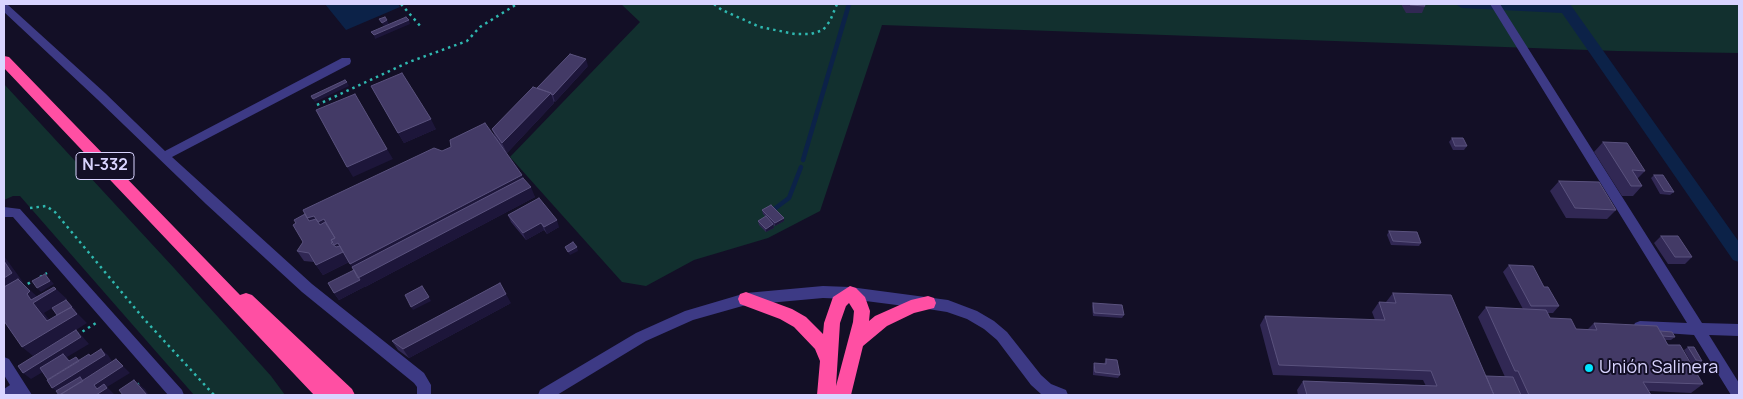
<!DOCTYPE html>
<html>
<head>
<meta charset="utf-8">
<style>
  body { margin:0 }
  #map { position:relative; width:1743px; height:399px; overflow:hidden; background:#130f26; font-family:Manrope,sans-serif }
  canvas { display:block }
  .frame { position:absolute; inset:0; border:5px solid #d9d4ff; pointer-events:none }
</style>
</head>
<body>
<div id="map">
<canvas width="1743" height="399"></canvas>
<div class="frame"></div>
</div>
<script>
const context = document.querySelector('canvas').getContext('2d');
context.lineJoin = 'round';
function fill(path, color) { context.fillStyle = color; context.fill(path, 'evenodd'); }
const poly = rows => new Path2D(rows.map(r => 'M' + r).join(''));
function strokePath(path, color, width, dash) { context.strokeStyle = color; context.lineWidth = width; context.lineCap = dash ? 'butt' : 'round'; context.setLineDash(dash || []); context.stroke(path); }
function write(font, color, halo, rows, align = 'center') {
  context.font = font + ' Manrope,sans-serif'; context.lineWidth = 4; context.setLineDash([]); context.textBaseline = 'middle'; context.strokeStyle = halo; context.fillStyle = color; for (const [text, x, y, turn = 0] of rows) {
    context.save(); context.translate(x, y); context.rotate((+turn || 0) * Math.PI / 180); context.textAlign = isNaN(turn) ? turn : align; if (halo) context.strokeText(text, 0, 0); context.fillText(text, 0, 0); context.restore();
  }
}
fill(poly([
  [621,4,1739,4,1739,53,1617,51,882,25,820,211,768,238,694,260,646,286,622,282,510,157,640,22],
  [4,84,174,268,271,376,285,395,194,395,20,196,13,196,4,200]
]), '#12302f');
fill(poly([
  [325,4,398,4,400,7,346,30]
]), '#0c2248');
strokePath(poly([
  [803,160,849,4],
  [773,210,789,198,801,167]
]), '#0c2248', 4.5);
fill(poly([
  [1455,4,1570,4,1739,242,1739,262,1733,260,1562,13,1462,8,1455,4]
]), '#0c2248');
strokePath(poly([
  [401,4,422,28],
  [714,4,722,10,760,27,795,34,811,34,823,30,830,21,837,4],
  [317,105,409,62,467,41,480,27,517,4],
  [30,208,46,206,55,212,144,319,214,395],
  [40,277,47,273],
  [22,287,33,281],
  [77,335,96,323],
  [137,385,142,381]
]), '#2fb8b0', 2.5, [2.5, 4]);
fill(poly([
  [4,4,8,5,105,93,165,151,342,58,350,58,351,61,350,64,172,157,312,284,424,373,431,385,431,395,417,395,417,387,414,383,302,292,206,204,97,99,4,12,4,4],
  [1490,4,1500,4,1702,323,1739,324,1739,336,1709,335,1739,383,1739,395,1731,395,1694,335,1635,331,1633,327,1635,323,1640,321,1687,323,1490,4],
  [4,207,20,209,182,390,184,395,168,395,13,217,4,217,4,207],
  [823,286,850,287,948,300,977,311,994,321,1007,332,1041,375,1051,384,1066,390,1068,395,1041,394,1031,385,997,340,984,329,967,319,947,312,928,309,850,299,823,298,746,305,693,320,646,341,557,395,538,395,540,390,636,333,685,311,746,293,823,286],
  [4,357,9,359,32,395,4,395,4,389,10,385,4,375,4,357]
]), '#3d3a85');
fill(poly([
  [4,56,9,57,240,295,246,293,252,295,352,389,355,395,314,395,4,68,4,56],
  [850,286,856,288,865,297,870,311,869,321,875,316,911,300,928,296,934,298,936,303,934,308,914,313,887,326,863,346,851,395,817,395,820,361,815,349,794,327,780,319,740,304,738,299,740,294,746,292,792,309,806,317,823,334,824,323,833,297,850,286],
  [849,303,854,311,853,322,836,386,840,323,846,306,849,303]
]), '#ff4fa3');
fill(poly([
  [1401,4,1424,4,1425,6,1422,13,1406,13],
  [588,66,555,102,554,101,554,103,507,153,496,139,492,129,537,88],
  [371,86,436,129,404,143],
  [1452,138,1467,146,1464,150,1453,150,1449,142],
  [1603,142,1645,171,1637,179,1642,186,1633,196,1622,196,1594,152],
  [442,151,523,178,535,197,365,287,364,287,339,300,334,293,354,270,349,262,323,275,314,262,304,261,297,251,303,242,296,223],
  [1654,175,1674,192,1670,195,1660,194,1651,178],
  [1559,181,1616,210,1607,219,1566,218,1550,191],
  [762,210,784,221,775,226,773,225,774,228,766,232,759,225,758,221,766,217,763,214],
  [508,215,559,227,547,234,544,230,526,240,511,222],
  [1389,231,1421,243,1419,246,1391,245,1387,235],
  [1661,236,1692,257,1685,264,1668,264,1654,243],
  [1509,265,1544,287,1559,306,1553,313,1548,313,1550,318,1576,329,1588,329,1594,323,1660,331,1675,337,1671,340,1665,340,1668,345,1703,384,1691,393,1649,391,1651,395,1298,395,1297,390,1303,381,1426,386,1423,380,1273,375,1260,325,1265,316,1375,320,1372,312,1379,302,1386,302,1393,293,1486,376,1505,377,1478,317,1486,307,1523,309,1503,272],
  [511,303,409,358,398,350,392,341],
  [1093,303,1124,315,1122,318,1093,316,1092,306],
  [1688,347,1702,361,1698,364,1692,364,1684,350],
  [1106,359,1120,375,1118,378,1093,375,1093,367,1094,363,1104,364]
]), '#312854');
fill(poly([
  [387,20,389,24,384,26,382,23],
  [409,20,410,24,375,39,374,35],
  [586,59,588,66,555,102,553,95],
  [347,82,349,86,315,102,313,99],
  [551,93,554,103,507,153,502,143],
  [431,119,436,129,404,143,398,133],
  [387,149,393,159,353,177,347,167],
  [522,175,527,188,531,187,535,197,365,287,364,287,339,300,334,293,354,270,350,264],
  [314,216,324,219,349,262,323,275,316,265,338,253,316,231,307,218],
  [784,218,784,221,775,226,775,223],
  [557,220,559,227,547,234,544,227],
  [541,223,544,230,526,240,523,233],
  [773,224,774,228,766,232,766,229],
  [577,247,578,251,570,255,568,252],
  [4,256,23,282,22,283,40,299,54,287,67,299,44,313,55,327,61,319,66,300,76,310,75,311,87,323,76,330,83,337,89,344,67,357,73,365,66,358,31,379,23,373,76,330,33,356,22,347,4,294],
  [45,274,54,284,41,292,37,288],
  [506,294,511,303,409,358,403,349],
  [429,297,431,301,413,310,411,307],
  [101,349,108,355,112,361,61,394,52,388,76,357,80,360,96,361],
  [116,359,130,373,107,387,114,394,113,395,96,395,97,389,94,385],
  [134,380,145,389,149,395,147,395]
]), '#1d163a');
const building = poly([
  [1409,4,1424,4,1425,6,1410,5,1409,4],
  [385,17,387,20,382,23,379,19,385,17],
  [406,17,409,20,374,35,371,32,406,17],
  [570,54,586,59,553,95,551,94,551,93,537,88,570,54],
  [402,73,431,119,398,133,371,86,402,73],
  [345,80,347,82,313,99,311,96,345,80],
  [533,87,551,93,502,143,492,129,533,87],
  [355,94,387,149,347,167,316,110,355,94],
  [485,123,522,175,350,264,338,243,334,245,331,240,335,238,324,219,318,222,314,216,307,218,303,210,434,148,442,151,451,147,450,140,485,123],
  [1452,138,1463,138,1467,146,1455,146,1452,138],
  [1603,142,1627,143,1645,171,1632,170,1642,186,1631,186,1603,142],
  [1654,175,1663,175,1674,192,1664,191,1654,175],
  [523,178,531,187,358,278,352,267,523,178],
  [1559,181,1599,182,1616,210,1575,208,1559,181],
  [539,198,557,220,544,227,541,223,523,233,508,215,539,198],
  [771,205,784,218,775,223,762,210,771,205],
  [305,214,309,221,316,219,320,225,325,222,335,238,331,240,333,242,331,243,336,247,340,246,343,252,316,265,309,253,297,251,303,242,293,225,296,223,294,220,305,214],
  [766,216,773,224,766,229,758,221,766,216],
  [1389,231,1417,232,1421,243,1393,241,1389,231],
  [1661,236,1678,236,1692,257,1675,257,1661,236],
  [573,242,577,247,568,252,565,247,573,242],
  [4,261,12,273,4,278,4,261],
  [1509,265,1533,266,1544,287,1548,287,1559,306,1531,306,1509,265],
  [354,270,360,280,334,293,328,283,354,270],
  [45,274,50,281,37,288,32,281,45,274],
  [18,279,30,291,27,294,31,300,54,287,56,289,33,303,47,321,71,307,77,314,22,347,4,321,4,287,18,279],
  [500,283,506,294,403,349,392,341,500,283],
  [422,286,429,297,411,307,405,295,422,286],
  [1393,293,1451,295,1494,395,1307,395,1303,381,1437,386,1431,371,1279,365,1265,316,1385,320,1379,302,1396,303,1393,293],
  [66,300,72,307,57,315,52,308,66,300],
  [1093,303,1122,305,1124,315,1094,313,1093,303],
  [1486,307,1546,310,1550,318,1571,319,1576,329,1597,330,1594,323,1657,326,1668,345,1680,345,1703,384,1643,382,1651,395,1529,395,1518,371,1515,371,1486,307],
  [76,330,81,337,23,373,18,366,76,330],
  [1660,331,1672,332,1675,337,1663,336,1660,331],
  [1688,347,1694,347,1702,361,1696,360,1688,347],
  [101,349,105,355,52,388,47,380,89,354,90,356,101,349],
  [63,354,69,361,76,357,79,361,48,380,40,368,63,354],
  [116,359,123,366,94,385,97,389,104,384,107,388,96,395,60,395,116,359],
  [1106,359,1117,360,1120,375,1095,372,1094,363,1106,364,1106,359],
  [1486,376,1513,377,1521,395,1494,395,1486,376],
  [80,377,83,381,59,395,56,391,80,377],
  [134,380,147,395,123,395,119,390,134,380]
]);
fill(building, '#433a66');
strokePath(building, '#5a527e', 1);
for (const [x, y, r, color] of [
  [1589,368,5,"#00e5ff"]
]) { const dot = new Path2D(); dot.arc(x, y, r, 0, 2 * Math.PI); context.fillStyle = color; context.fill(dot); strokePath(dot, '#130f26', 2); }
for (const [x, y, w] of [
  [105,166,58]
]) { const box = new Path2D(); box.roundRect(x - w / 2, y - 13.5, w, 27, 4); context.fillStyle = '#130f26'; context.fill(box); strokePath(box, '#d9d4ff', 1); }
write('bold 16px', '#d9d4ff', null, [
  ["N-332",105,166]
]);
write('18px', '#d9d4ff', '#130f26', [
  ["Unión Salinera",1599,368]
], 'left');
</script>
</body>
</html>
